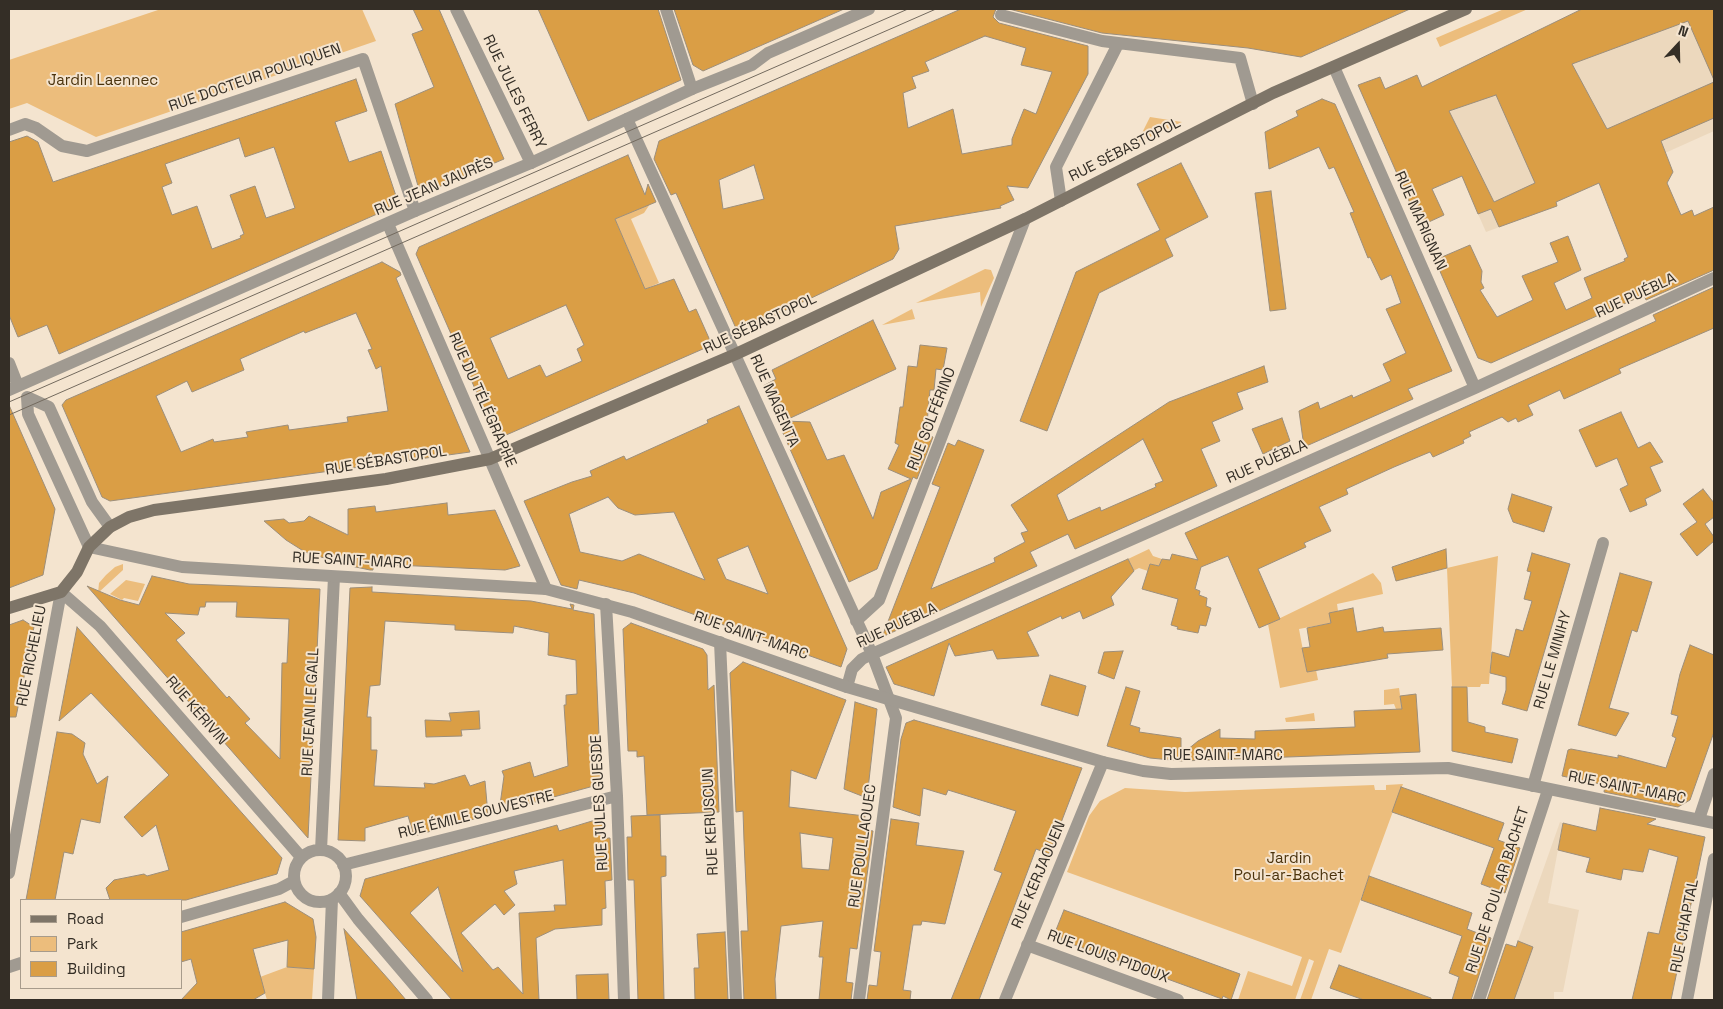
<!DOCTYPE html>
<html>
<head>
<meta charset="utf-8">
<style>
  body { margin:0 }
  #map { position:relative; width:1723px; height:1009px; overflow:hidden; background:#f4e4cf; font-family:"Space Grotesk",sans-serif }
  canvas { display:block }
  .frame { position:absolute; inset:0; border:10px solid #342e26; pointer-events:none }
  .legend { position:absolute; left:20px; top:899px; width:162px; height:90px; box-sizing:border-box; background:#f4e4cf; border:1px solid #a79b8b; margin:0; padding:6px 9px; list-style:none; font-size:15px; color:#342e26 }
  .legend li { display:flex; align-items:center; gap:10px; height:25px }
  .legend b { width:25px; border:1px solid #a79b8b }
  .north { position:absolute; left:1653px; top:20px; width:50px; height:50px; -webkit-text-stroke:4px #f4e4cf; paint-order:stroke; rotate:21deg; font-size:14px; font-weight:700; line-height:20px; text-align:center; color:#342e26 }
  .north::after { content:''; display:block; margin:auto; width:18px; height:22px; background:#342e26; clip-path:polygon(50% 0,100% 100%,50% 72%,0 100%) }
</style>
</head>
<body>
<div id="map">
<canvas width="1723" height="1009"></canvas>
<div class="frame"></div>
<ul class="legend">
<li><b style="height:6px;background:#7e7568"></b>Road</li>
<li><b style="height:14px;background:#ecbd7c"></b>Park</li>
<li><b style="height:14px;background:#da9e45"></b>Building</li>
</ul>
<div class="north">N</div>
</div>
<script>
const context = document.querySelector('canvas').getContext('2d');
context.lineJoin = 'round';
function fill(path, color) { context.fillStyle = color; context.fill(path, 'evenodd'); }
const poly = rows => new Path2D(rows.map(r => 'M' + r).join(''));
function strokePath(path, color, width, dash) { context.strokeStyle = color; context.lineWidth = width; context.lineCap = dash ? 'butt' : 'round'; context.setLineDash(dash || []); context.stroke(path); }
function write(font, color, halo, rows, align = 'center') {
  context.font = font + ' "Space Grotesk",sans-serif'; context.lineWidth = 4; context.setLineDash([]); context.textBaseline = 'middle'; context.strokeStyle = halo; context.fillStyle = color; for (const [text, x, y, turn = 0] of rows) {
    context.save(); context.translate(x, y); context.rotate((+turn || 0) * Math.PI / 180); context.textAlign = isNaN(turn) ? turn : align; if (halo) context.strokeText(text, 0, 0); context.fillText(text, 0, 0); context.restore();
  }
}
fill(poly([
  [1582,9,1714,9,1714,131,1556,202,1557,206,1486,232,1422,87],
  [1560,822,1563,823,1548,903,1579,910,1563,992,1554,992,1554,1000,1497,1000]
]), '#ecd8bd');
fill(poly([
  [161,9,362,9,376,41,96,137,27,103,9,109,9,60],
  [1504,9,1528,9,1440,47,1436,38],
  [1150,117,1182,122,1137,143],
  [650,204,644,213,631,219,659,283,645,289,615,219],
  [985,269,991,270,994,278,981,307,980,292,916,303],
  [912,309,915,319,882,325],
  [1149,549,1153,556,1162,559,1159,566,1150,564,1148,571,1139,568,1133,571,1128,559],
  [1498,556,1489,684,1481,684,1480,687,1452,687,1447,568],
  [123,564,123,570,98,593,99,583,106,575,115,567],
  [1373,573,1381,583,1383,594,1337,604,1338,611,1331,623,1299,629,1307,672,1316,670,1318,680,1280,688,1268,624],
  [126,580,145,584,138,601,124,598,122,600,110,594],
  [1399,688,1402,709,1396,709,1394,704,1384,705,1384,690],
  [1314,713,1315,721,1286,722,1285,718],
  [1403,784,1341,953,1329,949,1311,1000,1300,1000,1314,961,1309,959,1295,1000,1238,1000,1248,971,1292,986,1302,957,1067,872,1089,816,1100,801,1125,788,1185,792,1374,785,1375,790,1386,790,1386,785],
  [287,967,314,969,312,1000,267,1000,260,977]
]), '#ecbd7c');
const building = poly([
  [413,9,439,9,504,159,429,191,418,186,395,104,434,87,412,34,423,30,413,9],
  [538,9,658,9,681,80,588,121,538,9],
  [674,9,844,9,703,71,693,65,674,9],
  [961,9,996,9,993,17,999,23,1088,46,1088,74,1028,188,1007,186,1014,200,1000,206,1001,208,895,226,899,249,893,259,738,333,676,193,671,195,654,159,659,141,961,9],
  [985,36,1026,48,1021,65,1052,72,1036,114,1024,109,1012,139,1012,145,962,154,953,109,908,128,903,93,916,88,912,77,929,71,925,62,985,36],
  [754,165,764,199,723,209,719,180,754,165],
  [1009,9,1123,10,1410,9,1301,57,1248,48,1102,33,1009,9],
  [1582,9,1714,9,1714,80,1688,21,1572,64,1607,129,1714,82,1714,118,1661,141,1673,172,1667,183,1681,215,1692,210,1694,216,1714,207,1714,270,1646,300,1644,295,1491,363,1478,358,1435,260,1470,245,1482,271,1481,282,1484,288,1480,290,1497,317,1533,300,1522,276,1558,262,1550,243,1568,236,1581,270,1554,283,1566,310,1592,298,1584,278,1625,261,1624,259,1628,257,1599,183,1556,202,1557,206,1499,227,1491,209,1478,214,1462,176,1432,189,1444,215,1420,226,1358,85,1380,77,1385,89,1417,75,1422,87,1582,9],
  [1496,95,1535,183,1494,202,1449,111,1496,95],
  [356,79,367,111,335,122,349,162,381,151,397,199,393,207,59,354,47,325,18,337,9,315,9,142,27,136,38,142,53,182,356,79],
  [239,138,245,157,274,147,295,208,266,218,255,186,230,195,244,234,240,236,241,238,212,249,197,206,172,215,162,187,172,183,165,164,239,138],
  [1322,99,1335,104,1452,371,1408,389,1413,399,1304,447,1299,411,1318,402,1320,409,1352,395,1353,398,1391,381,1383,364,1406,353,1386,309,1401,303,1391,275,1381,280,1370,257,1368,258,1350,213,1354,212,1334,167,1329,169,1319,147,1269,169,1265,132,1298,116,1296,111,1322,99],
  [628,155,645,195,648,184,656,202,615,219,645,289,674,279,689,312,696,309,712,345,497,439,416,254,419,247,628,155],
  [566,305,584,345,577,349,582,361,546,377,540,365,508,379,490,338,566,305],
  [1181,163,1208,217,1165,239,1173,256,1099,293,1047,431,1020,421,1076,272,1160,230,1137,184,1181,163],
  [1271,191,1286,309,1270,311,1255,193,1271,191],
  [382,262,400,272,401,275,396,278,470,452,110,501,102,497,62,405,66,400,382,262],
  [356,313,372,349,368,350,376,369,381,366,388,411,347,417,348,422,289,430,288,425,246,432,248,437,214,442,213,439,181,452,156,396,187,381,192,392,244,370,240,359,304,331,305,333,356,313],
  [1714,287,1714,328,1619,369,1621,373,1564,399,1560,390,1528,405,1533,415,1518,422,1516,418,1508,422,1502,417,1469,432,1471,436,1463,440,1464,443,1433,457,1430,452,1394,467,1346,489,1348,494,1319,507,1331,531,1304,543,1306,547,1258,569,1280,619,1259,628,1228,556,1201,567,1195,589,1200,591,1199,595,1207,598,1206,606,1211,608,1206,626,1200,625,1198,633,1177,629,1178,627,1171,625,1178,599,1142,589,1150,564,1159,566,1162,559,1170,560,1172,554,1198,560,1185,533,1656,321,1653,315,1714,287],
  [873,320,896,369,784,421,810,422,827,460,844,455,873,519,881,492,911,479,888,469,899,445,895,443,900,407,903,407,908,366,917,367,920,345,947,348,943,370,936,369,934,390,930,390,926,435,933,437,917,479,913,477,877,569,849,582,782,431,785,429,763,386,776,379,772,370,873,320],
  [1264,366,1268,382,1237,393,1243,409,1212,422,1220,441,1201,449,1217,486,1075,549,1068,534,1030,552,1037,566,882,637,940,487,932,484,948,443,955,446,958,440,984,450,931,589,995,562,994,558,1025,542,1021,533,1028,531,1011,505,1169,402,1264,366],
  [1143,439,1163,481,1155,484,1156,487,1101,511,1100,507,1068,521,1057,495,1143,439],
  [9,405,55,509,43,575,9,588,9,405],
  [739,406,847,649,841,667,634,593,579,580,577,589,561,585,524,501,572,482,592,476,590,471,624,456,626,460,708,423,707,420,739,406],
  [608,497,618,508,635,515,674,512,705,580,639,554,622,561,580,552,569,514,608,497],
  [748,546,768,594,726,579,717,559,748,546],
  [1621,412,1638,448,1650,442,1663,462,1650,467,1661,491,1645,499,1647,505,1630,512,1620,489,1628,485,1617,458,1596,467,1579,430,1621,412],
  [1282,418,1290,441,1263,454,1252,429,1282,418],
  [1703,489,1714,503,1714,517,1705,524,1714,537,1714,541,1697,556,1680,534,1697,522,1683,504,1703,489],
  [1512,494,1552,507,1544,532,1513,522,1508,509,1512,494],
  [447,503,448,515,495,510,520,566,505,570,373,564,373,570,370,570,351,566,351,563,337,562,305,552,286,540,264,521,284,519,289,523,304,521,309,516,348,535,348,509,375,506,376,512,447,503],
  [1446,549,1447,568,1396,581,1392,567,1446,549],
  [1532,553,1570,564,1527,711,1502,704,1506,690,1506,677,1490,673,1492,652,1509,657,1516,629,1523,631,1532,601,1524,599,1531,572,1527,571,1532,553],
  [1128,559,1134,571,1111,597,1114,605,1083,619,1080,611,1062,619,1061,616,1027,632,1039,656,997,659,993,650,955,656,949,643,934,696,894,684,886,667,1128,559],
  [1620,573,1652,582,1637,632,1632,630,1609,708,1629,713,1616,736,1578,725,1620,573],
  [152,576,189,584,320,589,308,838,87,586,120,600,139,605,152,576],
  [206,602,237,602,236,617,289,619,287,663,282,663,280,759,245,723,250,719,229,696,227,698,176,640,185,633,165,613,198,615,200,607,205,607,206,602],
  [372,587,372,592,531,601,572,609,570,604,574,605,573,610,594,614,601,784,499,812,504,776,502,771,530,762,534,777,568,766,564,705,566,705,566,695,577,694,576,660,548,655,549,633,514,626,513,633,455,630,455,625,385,621,380,685,370,686,367,717,371,717,371,750,377,750,374,786,425,788,424,783,434,784,465,775,470,786,485,781,488,815,414,836,408,816,365,828,365,841,338,840,350,588,372,587],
  [1353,608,1357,632,1383,627,1384,632,1441,628,1443,650,1387,654,1388,658,1307,672,1302,648,1310,647,1307,628,1331,623,1329,613,1353,608],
  [23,620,34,627,16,717,9,717,9,625,23,620],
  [631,623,703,649,707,655,708,690,714,685,719,812,647,815,644,756,637,757,637,751,628,751,623,629,631,623],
  [77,627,282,858,277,874,186,900,110,900,106,888,114,880,144,874,147,876,169,870,156,825,142,837,124,817,169,775,91,693,59,721,77,627],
  [1690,645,1714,655,1714,732,1690,800,1678,807,1604,792,1605,785,1562,776,1568,750,1571,749,1618,758,1618,755,1666,768,1676,738,1672,736,1678,716,1671,714,1680,674,1690,645],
  [1123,651,1114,679,1098,673,1104,652,1123,651],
  [743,662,846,700,816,779,791,770,789,807,865,816,864,829,873,831,857,949,850,948,846,982,853,983,851,1000,819,1000,823,957,819,957,823,921,781,926,775,979,776,1000,744,1000,741,931,748,931,744,841,743,811,736,812,730,673,743,662],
  [800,833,833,838,829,870,802,868,800,833],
  [1050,675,1086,686,1078,716,1041,705,1050,675],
  [1126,687,1140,691,1130,725,1140,728,1139,732,1181,738,1181,755,1198,741,1220,729,1220,738,1255,739,1255,731,1355,727,1354,711,1402,709,1400,696,1416,694,1420,752,1182,761,1150,758,1107,746,1126,687],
  [1452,687,1467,687,1468,722,1485,727,1485,732,1518,739,1512,763,1452,751,1452,687],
  [855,702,877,709,867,798,844,789,855,702],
  [479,711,480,729,461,730,462,736,426,737,425,720,451,721,449,713,479,711],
  [914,720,1082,768,1049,854,1036,849,979,1000,951,1000,1002,873,994,870,1016,811,948,790,946,795,923,788,920,816,893,807,901,739,906,723,914,720],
  [57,732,72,734,85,743,83,754,97,784,108,776,100,823,81,819,73,854,64,852,55,900,26,900,57,732],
  [1401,787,1504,823,1498,840,1520,848,1505,893,1481,884,1494,848,1392,812,1401,787],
  [1600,808,1656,819,1647,824,1705,837,1671,1000,1632,1000,1648,932,1659,934,1678,857,1649,849,1643,872,1623,869,1621,880,1586,872,1590,858,1558,850,1563,823,1596,831,1600,808],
  [660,815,661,856,666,856,666,876,661,877,664,1000,638,1000,634,880,628,880,627,837,632,837,631,816,660,815],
  [602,818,603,838,610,838,612,880,605,881,606,908,602,909,602,925,555,929,536,938,539,1000,452,1000,360,896,365,879,557,825,559,831,602,818],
  [563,860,566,905,554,905,555,911,519,913,523,994,498,967,493,970,461,933,495,904,504,915,515,905,504,891,517,884,514,871,563,860],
  [438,887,446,915,463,972,410,913,438,887],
  [891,819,919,823,916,845,964,851,945,924,922,921,921,925,913,925,903,990,911,991,910,1000,867,1000,869,985,877,986,881,952,874,951,891,819],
  [1369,876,1472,913,1467,929,1491,938,1471,1000,1452,1000,1459,977,1449,973,1462,936,1361,900,1369,876],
  [285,902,313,919,316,937,314,969,287,967,288,940,253,949,265,993,253,1000,181,1000,197,983,191,959,181,962,181,932,285,902],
  [1064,910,1240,974,1231,1000,1223,996,1222,999,1061,940,1062,938,1054,935,1064,910],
  [344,929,390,981,406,1000,357,1000,344,929],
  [725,932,728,1000,695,1000,694,968,699,968,697,934,725,932],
  [1518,941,1533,947,1514,1000,1487,1000,1506,944,1516,947,1518,941],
  [1339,965,1431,998,1431,1000,1364,1000,1330,988,1339,965],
  [608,974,609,1000,577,1000,576,975,608,974]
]);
fill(building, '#da9e45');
strokePath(building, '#9c8e7b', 1);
strokePath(poly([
  [456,9,531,163],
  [666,9,692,89],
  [1001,15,1102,41,1240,58,1253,104],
  [1334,67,1475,388],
  [627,119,872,654,896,718,859,1000],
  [9,130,25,124,36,128,62,146,87,151,363,59,415,211],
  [1061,201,1056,167,1118,44],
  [388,224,546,589],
  [61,592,100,626,301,857],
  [606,604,617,796,624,1000],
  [856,621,879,600,1025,219],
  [720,642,736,1000],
  [847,687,852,669,862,659,872,654,1475,388,1714,278],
  [1533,786,1603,543],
  [1699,819,1714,774],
  [321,850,334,577],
  '294 876a26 26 0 1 1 52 0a26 26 0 1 1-52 0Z',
  [343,865,617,796],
  [339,893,358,919,427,1000],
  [181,917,279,889,294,881],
  [1027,945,1178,1000],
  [9,967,21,963],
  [328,1000,332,899],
  [1005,1000,1103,762],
  [1479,1000,1548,790],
  [1687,1000,1714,859]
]), '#a09a91', 12);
strokePath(poly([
  [9,363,18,386],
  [9,390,415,211,531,163,692,89,752,65,768,53,869,9],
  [110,527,92,502,49,407,27,397,28,414,89,547,182,567,546,589,632,612,847,687,1103,762,1143,771,1171,774,1448,768,1714,823],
  [9,873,61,592]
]), '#a09a91', 12);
strokePath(poly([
  [9,608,61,592,77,572,89,547,110,527,129,517,154,510,386,479,490,459,736,354,1025,219,1273,93,1466,9]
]), '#7e7568', 12);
strokePath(poly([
  [9,402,908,9],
  [9,415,936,9]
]), '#736a5e', 1);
write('15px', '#342e26', '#f4e4cf', [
  ["RUE DOCTEUR POULIQUEN",255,78,-19],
  ["RUE JULES FERRY",514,92,64],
  ["RUE SÉBASTOPOL",1125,150,-27],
  ["RUE JEAN JAURÈS",434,187,-23],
  ["RUE MARIGNAN",1420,221,66],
  ["RUE PUÉBLA",1636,296,-25],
  ["RUE SÉBASTOPOL",760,324,-25],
  ["RUE DU TÉLÉGRAPHE",482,400,66],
  ["RUE MAGENTA",774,401,66],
  ["RUE SOLFÉRINO",932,419,-69],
  ["RUE SÉBASTOPOL",386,461,-9],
  ["RUE PUÉBLA",1267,462,-24],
  ["RUE SAINT-MARC",352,561,3],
  ["RUE PUÉBLA",897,626,-25],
  ["RUE SAINT-MARC",751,636,19],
  ["RUE RICHELIEU",32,656,-79],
  ["RUE LE MINIHY",1553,660,-74],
  ["RUE KÉRIVIN",196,711,49],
  ["RUE JEAN LE GALL",311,712,-87],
  ["RUE SAINT-MARC",1223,756],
  ["RUE SAINT-MARC",1627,788,11],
  ["RUE JULES GUESDE",600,803,-93],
  ["RUE ÉMILE SOUVESTRE",476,815,-14],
  ["RUE KERUSCUN",711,822,-93],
  ["RUE POULLAOUEC",863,846,-82],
  ["RUE KERJAOUEN",1039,875,-67],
  ["RUE DE POUL AR BACHET",1498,890,-72],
  ["RUE CHAPTAL",1685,926,-79],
  ["RUE LOUIS PIDOUX",1108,957,20]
]);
write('15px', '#4b330d', '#f4e4cf', [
  ["Jardin Laennec",103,81],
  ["Jardin",1289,859],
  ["Poul-ar-Bachet",1289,876]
]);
</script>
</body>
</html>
